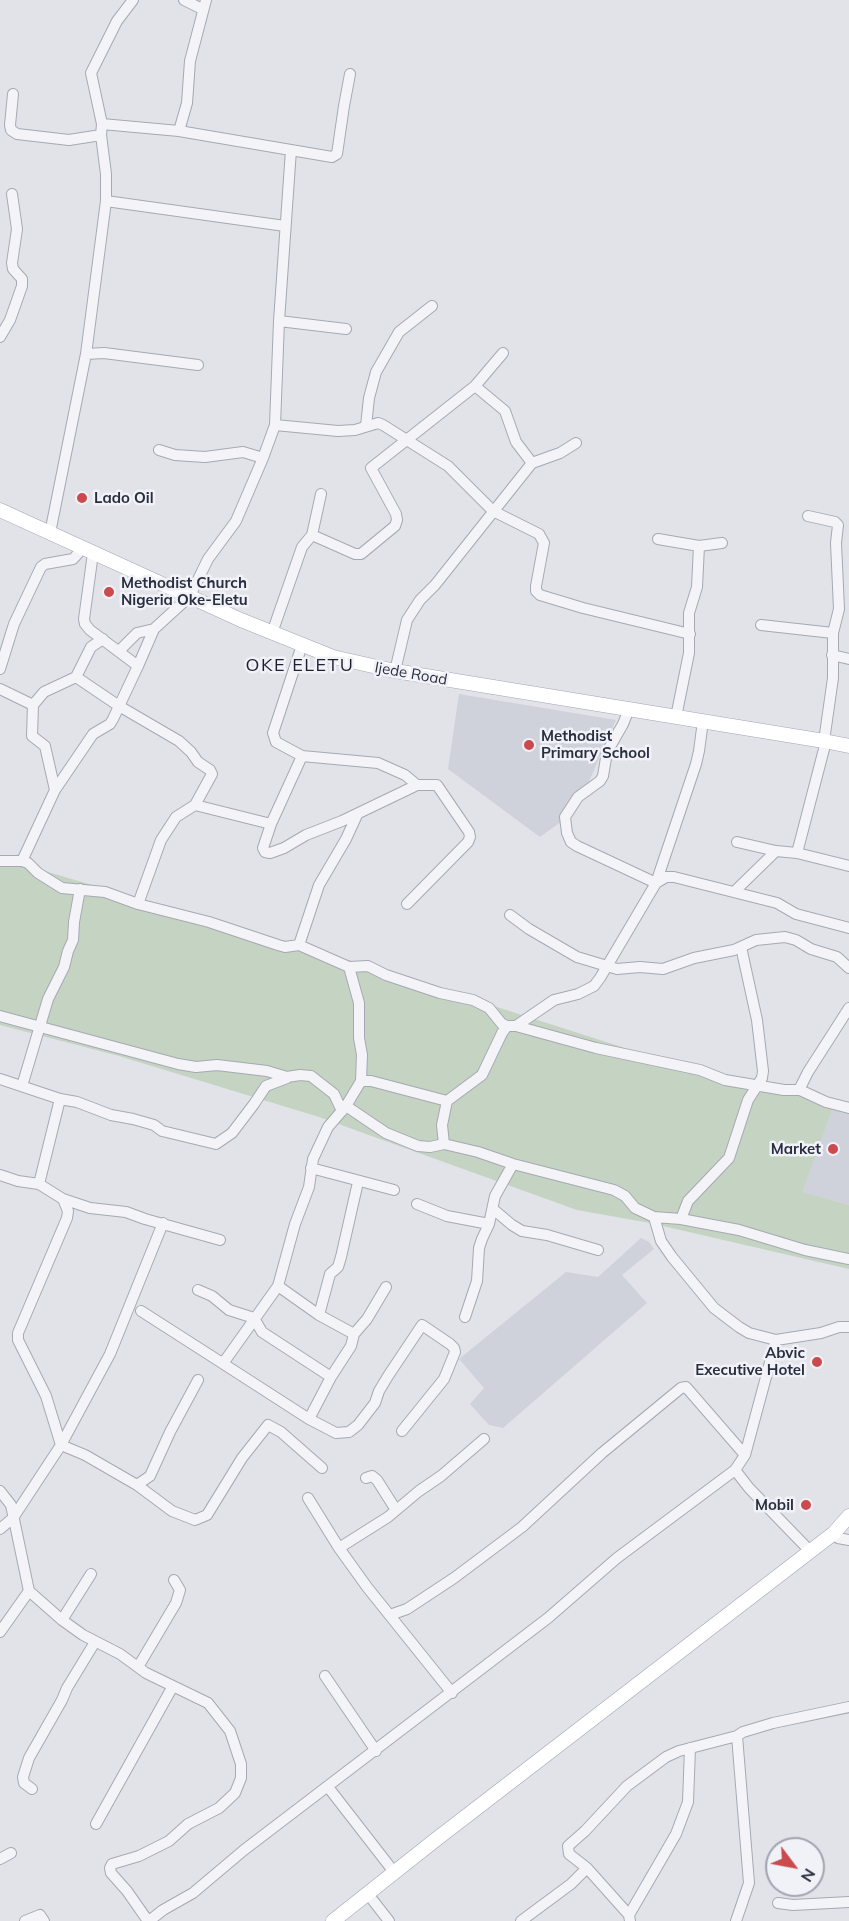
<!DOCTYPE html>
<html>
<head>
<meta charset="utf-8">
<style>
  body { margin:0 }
  #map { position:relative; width:849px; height:1921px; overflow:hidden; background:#e1e3e9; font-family:Mulish,sans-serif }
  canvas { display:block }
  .north { position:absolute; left:765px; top:1837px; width:60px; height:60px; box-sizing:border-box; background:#f0f2f7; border:2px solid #a1a4ae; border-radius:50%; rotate:122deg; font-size:16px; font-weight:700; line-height:24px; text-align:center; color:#2a2f40 }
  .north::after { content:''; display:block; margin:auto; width:21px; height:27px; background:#ca4a4d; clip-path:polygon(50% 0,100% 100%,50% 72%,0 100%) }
</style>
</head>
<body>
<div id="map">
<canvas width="849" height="1921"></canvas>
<div class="north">N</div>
</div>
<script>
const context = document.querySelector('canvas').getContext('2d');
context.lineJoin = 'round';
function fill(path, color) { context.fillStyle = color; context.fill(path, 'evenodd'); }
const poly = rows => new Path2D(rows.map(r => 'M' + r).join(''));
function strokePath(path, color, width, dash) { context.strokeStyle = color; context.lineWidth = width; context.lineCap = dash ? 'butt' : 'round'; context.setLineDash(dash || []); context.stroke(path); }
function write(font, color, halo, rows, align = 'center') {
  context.font = font + ' Mulish,sans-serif'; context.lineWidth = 5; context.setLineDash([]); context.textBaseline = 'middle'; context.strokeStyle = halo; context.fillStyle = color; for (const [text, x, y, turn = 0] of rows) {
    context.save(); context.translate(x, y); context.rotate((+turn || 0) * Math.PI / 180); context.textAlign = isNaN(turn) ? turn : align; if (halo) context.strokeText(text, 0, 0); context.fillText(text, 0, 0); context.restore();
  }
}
fill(poly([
  [459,694,616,720,576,811,540,837,448,769],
  [835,1102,849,1105,849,1205,801,1192],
  [641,1238,649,1242,654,1249,622,1275,647,1303,503,1428,489,1425,470,1404,484,1388,459,1359,566,1272,598,1277]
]), '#cfd2db');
fill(poly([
  [0,858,369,966,653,1057,835,1102,802,1192,849,1205,849,1269,650,1223,577,1210,319,1117,119,1056,0,1025]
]), '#c4d3c2');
const minor = poly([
  [184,0,202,9],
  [13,94,10,125,11,130,17,134,69,140,101,135],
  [102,124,179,131,332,157,337,154,344,106,350,74],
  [179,131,187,103,190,61,206,0],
  [106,201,285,226],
  [279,321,346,329],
  [0,337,10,320,22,286,22,279,13,269,12,263,17,229,12,194],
  [86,354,104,353,198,365],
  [475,386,505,411,516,442,532,463],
  [275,425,338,431,355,430,378,423,383,425,448,466,493,511,539,534,544,543,536,586,536,591,540,595,583,608,690,634],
  [366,426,369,398,376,372,399,332,432,306],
  [159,450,175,455,205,457,243,452,263,458],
  [50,533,86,354,106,201,106,174,101,135,102,124,91,73,117,21,133,0],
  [312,535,355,554,361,554,395,526,397,520,396,514,371,468,475,386,503,353],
  [658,539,699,546,722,543],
  [93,553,84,619,85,624,90,630,138,666],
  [761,625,833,633],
  [272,633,302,547,312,535,321,494],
  [302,645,273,733,276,742,302,756,378,763,405,775,417,785],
  [119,651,137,633,154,629],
  [832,655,849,659],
  [0,669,14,624,41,567,45,564,73,559,83,548],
  [395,671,407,620,420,600,435,585,532,463,560,453,576,443],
  [76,677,119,706,179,741,191,752,198,762,210,770,212,774,195,805,176,817,161,840,138,904],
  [0,689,33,705],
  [629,709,623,724,607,752,603,776,600,781,578,797,565,817,567,833,571,842,577,846,656,883,666,877,674,877,777,903,796,914,849,928],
  [676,717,689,653,689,613,697,587,699,546],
  [302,756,271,824,263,848,265,852,270,853,284,848,306,835,342,821,417,785,437,785,469,832,470,837,468,842,407,904],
  [55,790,45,746,32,736,33,705,44,692,76,677,91,647,103,639],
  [195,805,271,824],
  [737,842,776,851,797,853,849,866],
  [797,853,824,749,824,741,833,678,833,633,839,609,836,543,838,525,835,522,808,516],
  [0,861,22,861,28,863,38,873,62,888,105,892,138,904,209,922,278,945,285,947,299,945,349,967,368,966,386,975,440,993,473,1000,489,1008,502,1024,507,1026,516,1026,554,1000,578,994,594,986,600,978,656,883,696,764,699,751,703,721],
  [22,861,55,790,93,734,110,724,113,719,138,666,154,629,190,596,208,559,236,521,263,458,275,425,279,321,291,150],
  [735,891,776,851],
  [510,915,529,929,577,957,617,969,640,967,663,969,694,958,734,950,756,940,785,937,796,940,811,949,837,957,849,968],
  [299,945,319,885,346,839,357,815],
  [0,1016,178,1064,196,1067,217,1065,267,1071,287,1077,300,1075,311,1076,334,1094,342,1111],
  [516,1026,596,1048,700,1070,725,1080,784,1090,800,1090,826,1102,849,1108],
  [0,1079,60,1099,77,1102,111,1115,133,1119,154,1125,162,1131,216,1144,232,1133,254,1104,266,1086,287,1078],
  [361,1081,371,1081,447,1101],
  [22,1086,48,999,64,967,68,951,73,940,74,922,80,889],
  [799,1090,808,1072,849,1008],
  [346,1106,386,1133,418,1146,430,1147,444,1144,478,1152,513,1164,614,1190,625,1196,635,1208,654,1217,681,1219,739,1230,805,1250,849,1259],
  [444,1144,442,1125,447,1101,482,1075,502,1033,507,1026],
  [311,1168,394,1190],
  [0,1175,18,1181,39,1184,63,1199,90,1208,126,1212,145,1219,220,1240],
  [39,1184,60,1099],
  [63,1199,68,1211,67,1218,18,1333,18,1340,46,1396,61,1445,85,1455,137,1485,172,1511,195,1520,207,1515,242,1458,268,1425,281,1432,322,1468],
  [417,1204,447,1216,489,1224],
  [493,1209,512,1225,522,1231,547,1235,598,1250],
  [654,1217,661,1241,672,1257,714,1308,739,1327,749,1333,776,1340,821,1333,839,1327,849,1327],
  [681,1219,688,1201,729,1158,748,1100,762,1078,763,1071,757,1020,741,947],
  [278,1286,319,1315,354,1334],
  [198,1290,212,1296,229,1310,254,1318,262,1332,331,1377],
  [141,1311,219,1361,224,1362,278,1286,295,1224,309,1187,313,1159,328,1127,346,1106,361,1081,362,1055,359,1038,359,1003,349,967],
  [319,1315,330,1274,338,1267,341,1257,358,1182],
  [465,1317,477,1281,479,1248,482,1239,489,1224,495,1196,513,1164],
  [219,1361,309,1419,336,1433,349,1432,358,1425,375,1403,379,1391,388,1376,422,1325,450,1344,454,1348,455,1352,444,1379,402,1431],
  [309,1419,331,1377,351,1346,354,1334,367,1319,386,1287],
  [745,1455,776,1340],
  [366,1478,372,1476,377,1480,396,1510],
  [137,1485,150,1476,170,1432,198,1380],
  [0,1491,11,1505,29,1591,62,1620,83,1635,120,1654,146,1673,208,1703,230,1731,241,1764,241,1778,235,1793,219,1808,188,1824,169,1841,139,1856,112,1864,110,1868,111,1873,127,1891,148,1921],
  [308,1498,339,1548],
  [0,1529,13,1518,61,1445,110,1354,163,1223],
  [838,1538,849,1540],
  [390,1615,407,1609,454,1578,522,1527,602,1453,681,1388,686,1387,745,1455,735,1470,749,1488,810,1551],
  [62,1620,91,1574],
  [0,1632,29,1591],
  [138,1667,176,1603,180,1590,174,1580],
  [325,1676,376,1751],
  [452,1693,367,1587,339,1548,388,1517,419,1491,441,1476,484,1439],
  [328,1787,394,1872],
  [32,1789,24,1783,23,1777,29,1758,62,1700,67,1688,95,1642],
  [96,1824,173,1686],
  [0,1859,11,1853],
  [587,1868,629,1915,630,1921],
  [371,1898,389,1921],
  [778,1903,793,1905,849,1902],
  [629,1915,676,1834,688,1802,690,1748],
  [25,1921,40,1915,44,1921],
  [149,1921,163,1910,193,1893,244,1850,548,1618,617,1558,735,1470],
  [521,1921,571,1884,587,1868,569,1854,568,1846,585,1831,627,1786,666,1757,679,1751,737,1736],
  [736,1921,749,1883,737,1736,743,1732,773,1723,849,1707]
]);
const major = poly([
  [0,510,241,620,333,657,395,671,824,741,849,746],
  [333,1921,434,1841,834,1533,849,1516]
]);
strokePath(minor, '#a6a9b3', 12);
strokePath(major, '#a1a6b5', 15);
strokePath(minor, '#f4f4f8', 10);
strokePath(major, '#fff', 14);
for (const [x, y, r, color] of [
  [82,498,6,"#ca4a4d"],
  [109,592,6,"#ca4a4d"],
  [529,745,6,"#ca4a4d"],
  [833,1149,6,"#ca4a4d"],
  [817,1362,6,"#ca4a4d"],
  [806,1505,6,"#ca4a4d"]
]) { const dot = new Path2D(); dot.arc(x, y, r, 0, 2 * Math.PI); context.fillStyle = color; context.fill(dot); strokePath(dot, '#f0f2f7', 2); }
write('bold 15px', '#2a2f40', '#f0f2f7', [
  ["Lado Oil",94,498],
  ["Methodist Church",121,583],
  ["Nigeria Oke-Eletu",121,600],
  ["Methodist",541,736],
  ["Primary School",541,753],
  ["Market",821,1149,"right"],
  ["Abvic",805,1353,"right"],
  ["Executive Hotel",805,1370,"right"],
  ["Mobil",794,1505,"right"]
], 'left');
write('15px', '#2a2f40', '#f0f2f7', [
  ["Ijede Road",411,674,10]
]);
context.letterSpacing = '1.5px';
write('18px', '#1c2031', '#f0f2f7', [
  ["OKE ELETU",300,666]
]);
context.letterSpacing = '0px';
</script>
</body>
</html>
